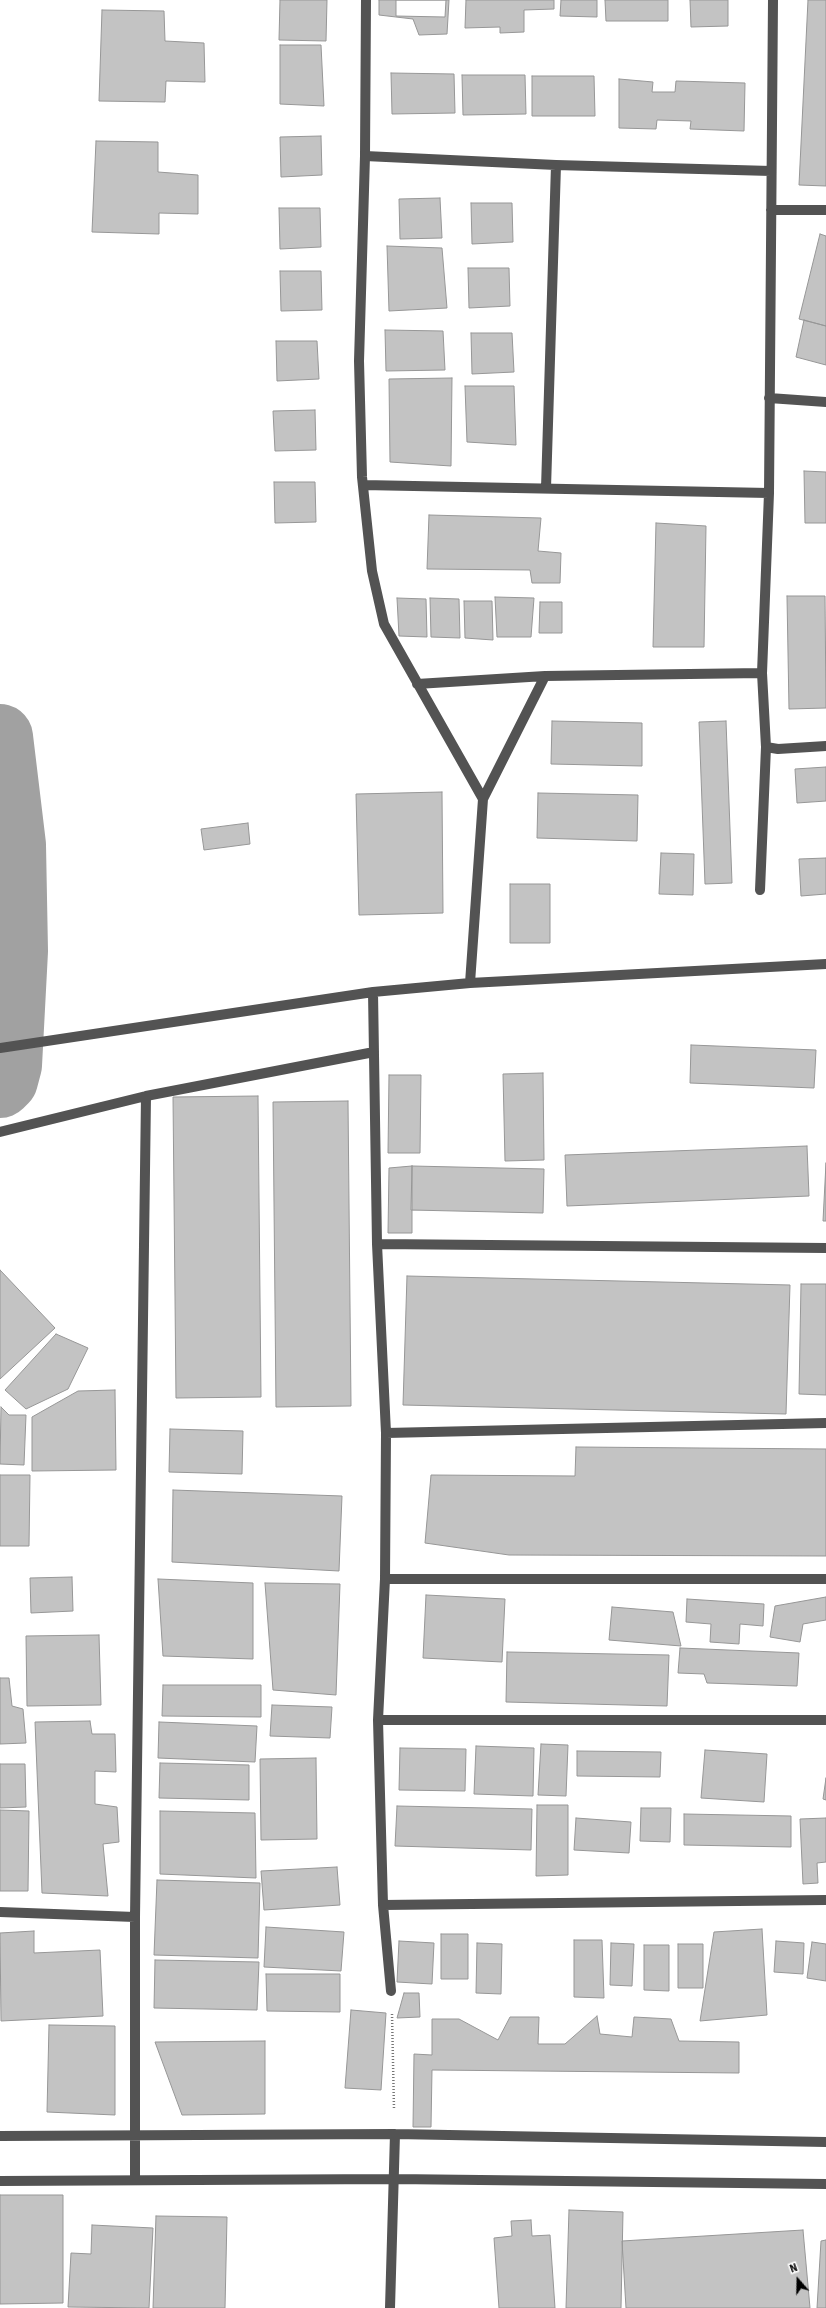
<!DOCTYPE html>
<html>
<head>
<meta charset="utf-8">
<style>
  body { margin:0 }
  #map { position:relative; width:826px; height:2308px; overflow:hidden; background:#fff; font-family:"Source Sans 3",sans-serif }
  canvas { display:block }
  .north { position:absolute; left:778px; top:2260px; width:40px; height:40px; -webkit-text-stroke:3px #fff; paint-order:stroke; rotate:340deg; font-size:11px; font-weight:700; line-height:16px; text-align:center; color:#000 }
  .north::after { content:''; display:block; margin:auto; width:14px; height:18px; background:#000; clip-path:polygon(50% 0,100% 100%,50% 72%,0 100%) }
</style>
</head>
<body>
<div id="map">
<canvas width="826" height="2308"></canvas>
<div class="north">N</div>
</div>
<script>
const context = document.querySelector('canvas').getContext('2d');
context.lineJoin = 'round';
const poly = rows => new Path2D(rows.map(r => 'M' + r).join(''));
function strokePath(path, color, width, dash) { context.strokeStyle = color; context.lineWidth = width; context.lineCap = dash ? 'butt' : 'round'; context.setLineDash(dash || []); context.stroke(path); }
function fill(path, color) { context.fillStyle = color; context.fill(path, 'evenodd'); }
strokePath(poly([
  [0,737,13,845,15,951,9,1065,5,1080,0,1085]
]), '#a1a1a1', 66);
const building = poly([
  [280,0,327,0,326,41,279,40,280,0],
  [379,0,449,0,447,34,419,35,413,19,379,15,379,0],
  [396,0,446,0,445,17,396,16,396,0],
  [466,0,554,0,554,9,524,10,524,32,500,33,500,27,465,28,466,0],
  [561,0,597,0,597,17,560,16,561,0],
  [605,0,668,0,668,21,606,21,605,0],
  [690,0,728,0,728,26,691,27,690,0],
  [808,0,826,0,826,186,799,185,808,0],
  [102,10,164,11,165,41,204,43,205,82,166,81,165,102,99,101,102,10],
  [280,45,321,45,324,106,280,104,280,45],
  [391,73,454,74,455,113,392,114,391,73],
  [462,75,525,75,526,114,463,115,462,75],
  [532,76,594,76,595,116,532,116,532,76],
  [619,79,653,82,652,92,675,92,676,81,745,83,744,131,690,129,691,121,657,120,656,129,619,128,619,79],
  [321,136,322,175,281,177,280,137,321,136],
  [96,141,158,142,158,172,198,175,198,214,159,213,159,234,92,232,96,141],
  [440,198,442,238,400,239,399,199,440,198],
  [471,203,512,203,513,242,472,244,471,203],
  [279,208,320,208,321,247,280,249,279,208],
  [820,234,826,236,826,326,799,319,820,234],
  [387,246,442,248,447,308,389,311,387,246],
  [468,268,509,268,510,306,469,308,468,268],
  [280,271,321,271,322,310,281,311,280,271],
  [804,320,826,326,826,365,796,357,804,320],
  [385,330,443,331,445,370,386,371,385,330],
  [471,333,512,333,514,372,472,374,471,333],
  [276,341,317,341,319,379,277,381,276,341],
  [452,378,451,466,390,462,389,379,452,378],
  [465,386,514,386,516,445,467,442,465,386],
  [315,410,316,450,275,451,273,411,315,410],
  [804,471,826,472,826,523,805,523,804,471],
  [274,482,315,482,316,522,275,523,274,482],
  [429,515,541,518,538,551,561,553,560,583,532,583,530,570,427,569,429,515],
  [656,523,706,526,704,647,653,647,656,523],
  [787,596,825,596,826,708,789,709,787,596],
  [495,597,534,598,531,637,497,637,495,597],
  [397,598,426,599,427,637,399,636,397,598],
  [430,598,459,599,460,638,431,637,430,598],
  [464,601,492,601,493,640,465,638,464,601],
  [540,602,562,602,562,633,539,633,540,602],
  [552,721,642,723,642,766,551,764,552,721],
  [726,721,732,883,705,884,699,722,726,721],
  [826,767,826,801,797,803,795,769,826,767],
  [442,792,443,913,359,915,356,794,442,792],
  [538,793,638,795,637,841,537,838,538,793],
  [248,823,250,844,204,850,201,829,248,823],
  [661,853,694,854,693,895,659,894,661,853],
  [826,858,826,894,801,896,799,859,826,858],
  [510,884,550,884,550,943,510,943,510,884],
  [691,1045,816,1050,814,1088,690,1083,691,1045],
  [543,1073,544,1160,505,1161,503,1074,543,1073],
  [389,1075,421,1075,420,1153,388,1153,389,1075],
  [258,1096,261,1397,176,1398,173,1097,258,1096],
  [348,1101,351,1406,276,1407,273,1102,348,1101],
  [807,1146,809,1196,567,1206,565,1155,807,1146],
  [826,1163,826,1221,823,1221,826,1163],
  [412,1166,412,1233,388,1233,389,1168,412,1166],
  [412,1166,544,1169,543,1213,411,1210,412,1166],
  [0,1270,55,1328,0,1379,0,1270],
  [407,1276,790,1285,786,1414,403,1405,407,1276],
  [801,1284,826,1284,826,1395,799,1394,801,1284],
  [56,1334,88,1348,68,1389,26,1409,5,1390,56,1334],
  [115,1390,116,1470,32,1471,32,1417,78,1391,115,1390],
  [1,1407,9,1415,26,1415,24,1465,0,1464,1,1407],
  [170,1429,243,1431,242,1474,169,1472,170,1429],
  [576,1447,826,1449,826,1556,509,1555,425,1543,431,1475,575,1476,576,1447],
  [0,1475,30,1475,29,1546,0,1546,0,1475],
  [173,1490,342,1496,339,1571,172,1562,173,1490],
  [72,1577,73,1611,31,1613,30,1578,72,1577],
  [158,1579,253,1583,253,1659,163,1656,158,1579],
  [265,1583,340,1584,336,1695,273,1690,265,1583],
  [426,1595,505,1599,502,1662,423,1658,426,1595],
  [826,1597,826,1620,803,1624,800,1642,770,1637,775,1606,826,1597],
  [687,1599,764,1604,763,1626,740,1624,739,1644,710,1642,711,1624,686,1622,687,1599],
  [612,1607,673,1612,681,1646,609,1640,612,1607],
  [99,1635,101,1705,27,1706,26,1636,99,1635],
  [680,1648,799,1653,797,1686,707,1683,704,1674,678,1673,680,1648],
  [507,1652,669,1655,667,1706,506,1702,507,1652],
  [0,1678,9,1678,12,1706,23,1709,26,1743,0,1744,0,1678],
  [163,1685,261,1685,261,1717,162,1716,163,1685],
  [272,1705,332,1707,330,1738,270,1736,272,1705],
  [90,1721,92,1734,115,1734,116,1772,95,1771,95,1804,117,1807,119,1842,103,1844,108,1896,42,1893,35,1722,90,1721],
  [159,1722,257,1726,255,1762,158,1758,159,1722],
  [541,1744,568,1745,566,1796,538,1795,541,1744],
  [476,1746,534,1748,533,1796,474,1794,476,1746],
  [400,1748,466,1749,465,1791,399,1790,400,1748],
  [705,1750,767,1754,764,1802,701,1798,705,1750],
  [577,1751,661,1752,660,1777,577,1776,577,1751],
  [316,1758,317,1839,261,1840,260,1759,316,1758],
  [160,1763,249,1765,249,1800,159,1798,160,1763],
  [0,1764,25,1764,26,1807,0,1808,0,1764],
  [826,1778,826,1800,823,1799,826,1778],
  [537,1805,568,1805,568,1875,536,1876,537,1805],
  [397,1806,532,1809,531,1850,395,1846,397,1806],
  [641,1808,671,1808,670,1842,640,1841,641,1808],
  [0,1810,29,1811,28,1891,0,1891,0,1810],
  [160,1811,255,1813,256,1878,160,1874,160,1811],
  [684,1814,791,1816,791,1847,684,1845,684,1814],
  [576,1818,631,1822,629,1853,574,1850,576,1818],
  [826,1818,826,1862,817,1863,818,1883,803,1884,800,1819,826,1818],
  [337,1867,340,1905,264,1910,261,1871,337,1867],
  [157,1880,260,1883,258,1958,154,1955,157,1880],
  [266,1927,344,1932,341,1971,264,1967,266,1927],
  [762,1929,767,2015,700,2021,714,1932,762,1929],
  [34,1931,34,1953,100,1950,103,2016,1,2021,0,1933,34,1931],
  [441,1934,468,1934,468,1979,441,1979,441,1934],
  [574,1940,602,1940,604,1998,574,1997,574,1940],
  [399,1941,434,1943,432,1984,397,1982,399,1941],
  [776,1941,804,1943,803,1974,774,1972,776,1941],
  [812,1942,826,1944,826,1981,807,1978,812,1942],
  [477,1943,502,1944,501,1994,476,1993,477,1943],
  [611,1943,634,1944,632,1986,610,1985,611,1943],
  [678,1944,703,1944,703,1988,678,1988,678,1944],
  [644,1945,669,1945,669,1991,644,1990,644,1945],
  [155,1960,259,1962,257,2010,154,2008,155,1960],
  [266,1974,340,1974,340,2012,267,2011,266,1974],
  [404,1993,419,1993,420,2017,397,2018,404,1993],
  [351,2010,386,2013,381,2090,345,2088,351,2010],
  [597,2016,600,2034,632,2037,634,2017,671,2019,679,2041,739,2042,739,2073,432,2070,431,2127,413,2127,414,2054,432,2055,432,2019,459,2019,498,2040,510,2017,539,2017,538,2044,565,2044,597,2016],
  [49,2025,115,2026,115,2115,47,2112,49,2025],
  [265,2041,265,2114,182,2115,155,2042,265,2041],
  [0,2195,63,2195,63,2303,0,2304,0,2195],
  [569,2210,623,2212,621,2308,566,2308,569,2210],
  [156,2216,227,2217,225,2308,153,2308,156,2216],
  [531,2220,532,2236,550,2235,555,2308,499,2308,494,2238,512,2236,511,2221,531,2220],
  [92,2225,153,2228,149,2308,68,2307,71,2253,91,2254,92,2225],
  [803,2230,810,2308,626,2308,622,2241,803,2230],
  [826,2240,826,2308,817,2308,821,2241,826,2240]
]);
fill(building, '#c3c3c3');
strokePath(building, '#979797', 1);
strokePath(poly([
  [392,2014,394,2109]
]), '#757575', 2.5, [1, 2]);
strokePath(poly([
  [366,0,365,156,359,361,362,477,372,571,384,624,483,799],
  [365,156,556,165,771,171],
  [771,210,826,210],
  [769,398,826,402],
  [363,485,769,493],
  [546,488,556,165],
  [762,673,766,747,778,749,826,746],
  [417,684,545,676],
  [760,890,766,747],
  [470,983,483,799,545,676,762,673,769,493,773,0],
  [373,992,377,1244,386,1433,385,1579,378,1720,383,1905,391,1991],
  [0,1048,373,992,470,983,826,964],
  [0,1132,146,1096,374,1052],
  [377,1244,826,1248],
  [386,1433,826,1423],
  [385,1579,826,1579],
  [378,1720,826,1720],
  [383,1905,826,1900],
  [0,1912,135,1917,135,2180],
  [135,1917,146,1096],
  [0,2136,395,2134,826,2142],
  [0,2181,394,2179,826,2184],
  [390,2308,395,2134]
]), '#535353', 10);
</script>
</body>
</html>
